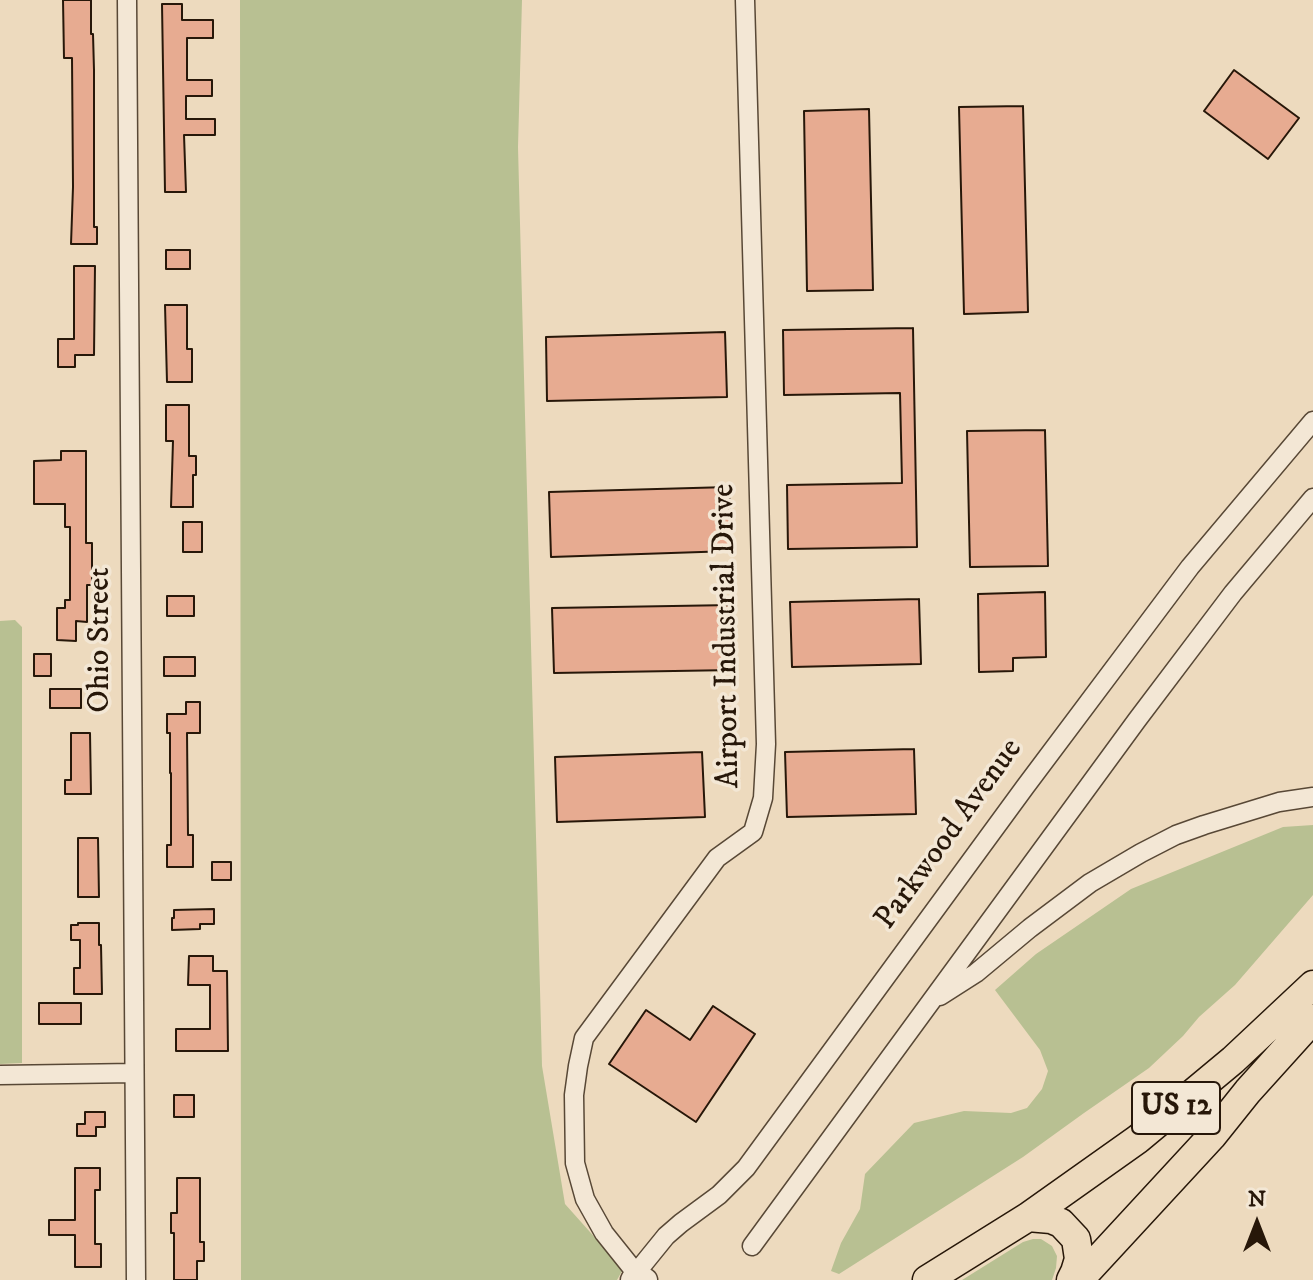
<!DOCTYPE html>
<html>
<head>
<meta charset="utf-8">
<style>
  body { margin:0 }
  #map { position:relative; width:1313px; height:1280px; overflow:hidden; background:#eddabe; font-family:"IM FELL DW Pica",serif }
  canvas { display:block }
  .north { position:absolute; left:1217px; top:1184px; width:80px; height:80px; -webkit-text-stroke:6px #f3e7d5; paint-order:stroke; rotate:0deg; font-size:22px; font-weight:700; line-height:32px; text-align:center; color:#271709 }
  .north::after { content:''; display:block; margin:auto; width:28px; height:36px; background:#271709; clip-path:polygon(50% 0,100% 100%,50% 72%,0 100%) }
</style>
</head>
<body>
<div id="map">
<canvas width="1313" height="1280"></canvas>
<div class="north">N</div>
</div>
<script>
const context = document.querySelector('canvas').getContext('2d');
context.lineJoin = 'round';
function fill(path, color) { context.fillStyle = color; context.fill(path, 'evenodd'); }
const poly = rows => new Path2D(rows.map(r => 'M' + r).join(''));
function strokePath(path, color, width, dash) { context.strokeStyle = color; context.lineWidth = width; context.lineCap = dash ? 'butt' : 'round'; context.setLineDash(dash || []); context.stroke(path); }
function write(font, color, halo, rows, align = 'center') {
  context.font = font + ' "IM FELL DW Pica",serif'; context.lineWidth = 7; context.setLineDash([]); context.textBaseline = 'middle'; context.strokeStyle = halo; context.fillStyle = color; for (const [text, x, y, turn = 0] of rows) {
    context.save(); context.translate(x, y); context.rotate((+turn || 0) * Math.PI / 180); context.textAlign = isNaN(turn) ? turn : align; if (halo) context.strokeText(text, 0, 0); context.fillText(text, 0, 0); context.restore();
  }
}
fill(poly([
  [240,0,522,0,518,147,542,1066,565,1204,623,1269,617,1280,241,1280],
  [15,620,22,627,22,1063,0,1064,0,621],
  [1313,825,1313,895,1235,985,1199,1017,1183,1036,1149,1068,1084,1113,1023,1157,839,1274,831,1271,841,1243,860,1209,865,1174,914,1123,964,1111,1011,1113,1027,1108,1042,1089,1048,1071,1040,1050,995,990,1036,954,1131,889,1283,827],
  [1033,1239,1041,1239,1052,1246,1057,1256,1056,1268,1052,1280,962,1280,1023,1242]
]), '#b8c092');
const building = poly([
  [63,0,91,0,91,34,93,34,94,70,94,227,97,227,97,244,71,244,73,187,72,58,64,58,63,0],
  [162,4,182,4,182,20,213,20,213,38,187,38,187,80,212,80,212,96,186,96,186,119,215,119,215,135,184,135,186,192,165,192,162,4],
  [1234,70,1299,118,1268,159,1204,111,1234,70],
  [1023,106,1028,312,964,314,959,107,1023,106],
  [869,109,873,290,807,291,804,111,869,109],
  [166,250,190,250,190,269,166,269,166,250],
  [74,266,95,266,94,355,75,355,75,367,58,367,58,339,74,339,74,266],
  [165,305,187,305,187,349,192,349,192,382,167,382,165,305],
  [913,328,917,547,788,549,787,485,902,483,900,393,784,395,783,330,913,328],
  [725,332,727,397,547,401,546,337,725,332],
  [166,405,189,405,189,456,196,456,196,475,193,475,193,507,171,507,173,441,166,441,166,405],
  [1045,430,1048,566,970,567,967,431,1045,430],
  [61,451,86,451,86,543,92,543,92,585,87,585,87,622,76,621,76,641,57,640,57,608,65,608,65,600,70,600,70,527,65,527,65,504,34,504,34,461,61,460,61,451],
  [729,487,731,551,551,557,549,492,729,487],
  [183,522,202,522,202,552,183,552,183,522],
  [1045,592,1046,657,1013,658,1013,671,979,672,978,594,1045,592],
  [167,596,194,596,194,616,167,616,167,596],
  [919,599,921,664,792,667,790,602,919,599],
  [733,605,734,670,554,673,552,608,733,605],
  [34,654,51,654,51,676,34,676,34,654],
  [164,657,195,657,195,676,164,676,164,657],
  [50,689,81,689,81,708,50,708,50,689],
  [186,702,200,702,200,733,187,733,188,835,193,835,193,867,167,867,167,845,171,845,171,773,170,773,170,733,167,733,167,714,186,714,186,702],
  [71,733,90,733,91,794,65,794,65,780,71,780,71,733],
  [914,749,916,814,787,817,785,752,914,749],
  [702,752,705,817,557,822,555,757,702,752],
  [78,838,98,838,99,897,78,897,78,838],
  [212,862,231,862,231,880,212,880,212,862],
  [214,909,214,924,200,924,200,929,172,930,172,918,174,918,174,910,214,909],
  [78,923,99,923,99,945,101,945,102,994,74,994,74,968,80,968,80,940,71,940,71,925,78,925,78,923],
  [189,956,213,956,213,971,227,971,228,1051,176,1051,176,1029,210,1029,210,985,188,985,189,956],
  [39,1003,81,1003,81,1024,39,1024,39,1003],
  [713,1006,755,1034,696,1122,609,1064,646,1010,690,1040,713,1006],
  [174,1095,194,1095,194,1117,174,1117,174,1095],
  [85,1112,105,1112,105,1127,96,1127,96,1136,77,1136,77,1124,85,1124,85,1112],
  [75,1168,100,1168,100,1190,95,1190,95,1244,101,1244,101,1267,75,1267,75,1235,49,1235,49,1220,75,1220,75,1168],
  [177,1178,200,1178,200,1242,204,1242,204,1261,197,1261,197,1280,174,1280,174,1233,171,1233,171,1213,177,1213,177,1178]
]);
fill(building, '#e7ab91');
strokePath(building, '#271709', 2);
const minor = poly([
  [127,0,136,1280],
  [745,0,766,744,763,798,753,832,717,858,584,1038,578,1066,574,1095,575,1163,585,1199,604,1233,636,1273,666,1236,681,1223,719,1195,746,1168,1025,787,1190,567,1313,421],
  [940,996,976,973,1030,928,1090,883,1141,853,1176,835,1204,825,1279,802,1313,797],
  [0,1075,134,1073],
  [752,1246,1137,720,1233,593,1313,498]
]);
const tertiary = poly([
  [632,1280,636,1273,646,1280]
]);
const trunk = poly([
  [1028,1217,1051,1219,1061,1223,1076,1239,1079,1259,1075,1272,1071,1280],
  [927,1280,1028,1217,1138,1139,1233,1060,1313,985],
  [1079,1280,1212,1136,1248,1091,1313,1019]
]);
strokePath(minor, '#584836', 21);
strokePath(tertiary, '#584836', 25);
strokePath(trunk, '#271709', 31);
strokePath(minor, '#f3e7d5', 18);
strokePath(tertiary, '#f3e7d5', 22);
strokePath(trunk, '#eddabe', 28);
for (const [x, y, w] of [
  [1176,1108,88]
]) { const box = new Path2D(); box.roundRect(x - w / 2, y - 26, w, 52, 6); context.fillStyle = '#f3e7d5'; context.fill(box); strokePath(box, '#271709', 2); }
write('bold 30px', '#271709', null, [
  ["US 12",1176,1108]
]);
write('32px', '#271709', '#f3e7d5', [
  ["Airport Industrial Drive",728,636,-91],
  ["Ohio Street",101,640,-90],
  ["Parkwood Avenue",950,835,-54]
]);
</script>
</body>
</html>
